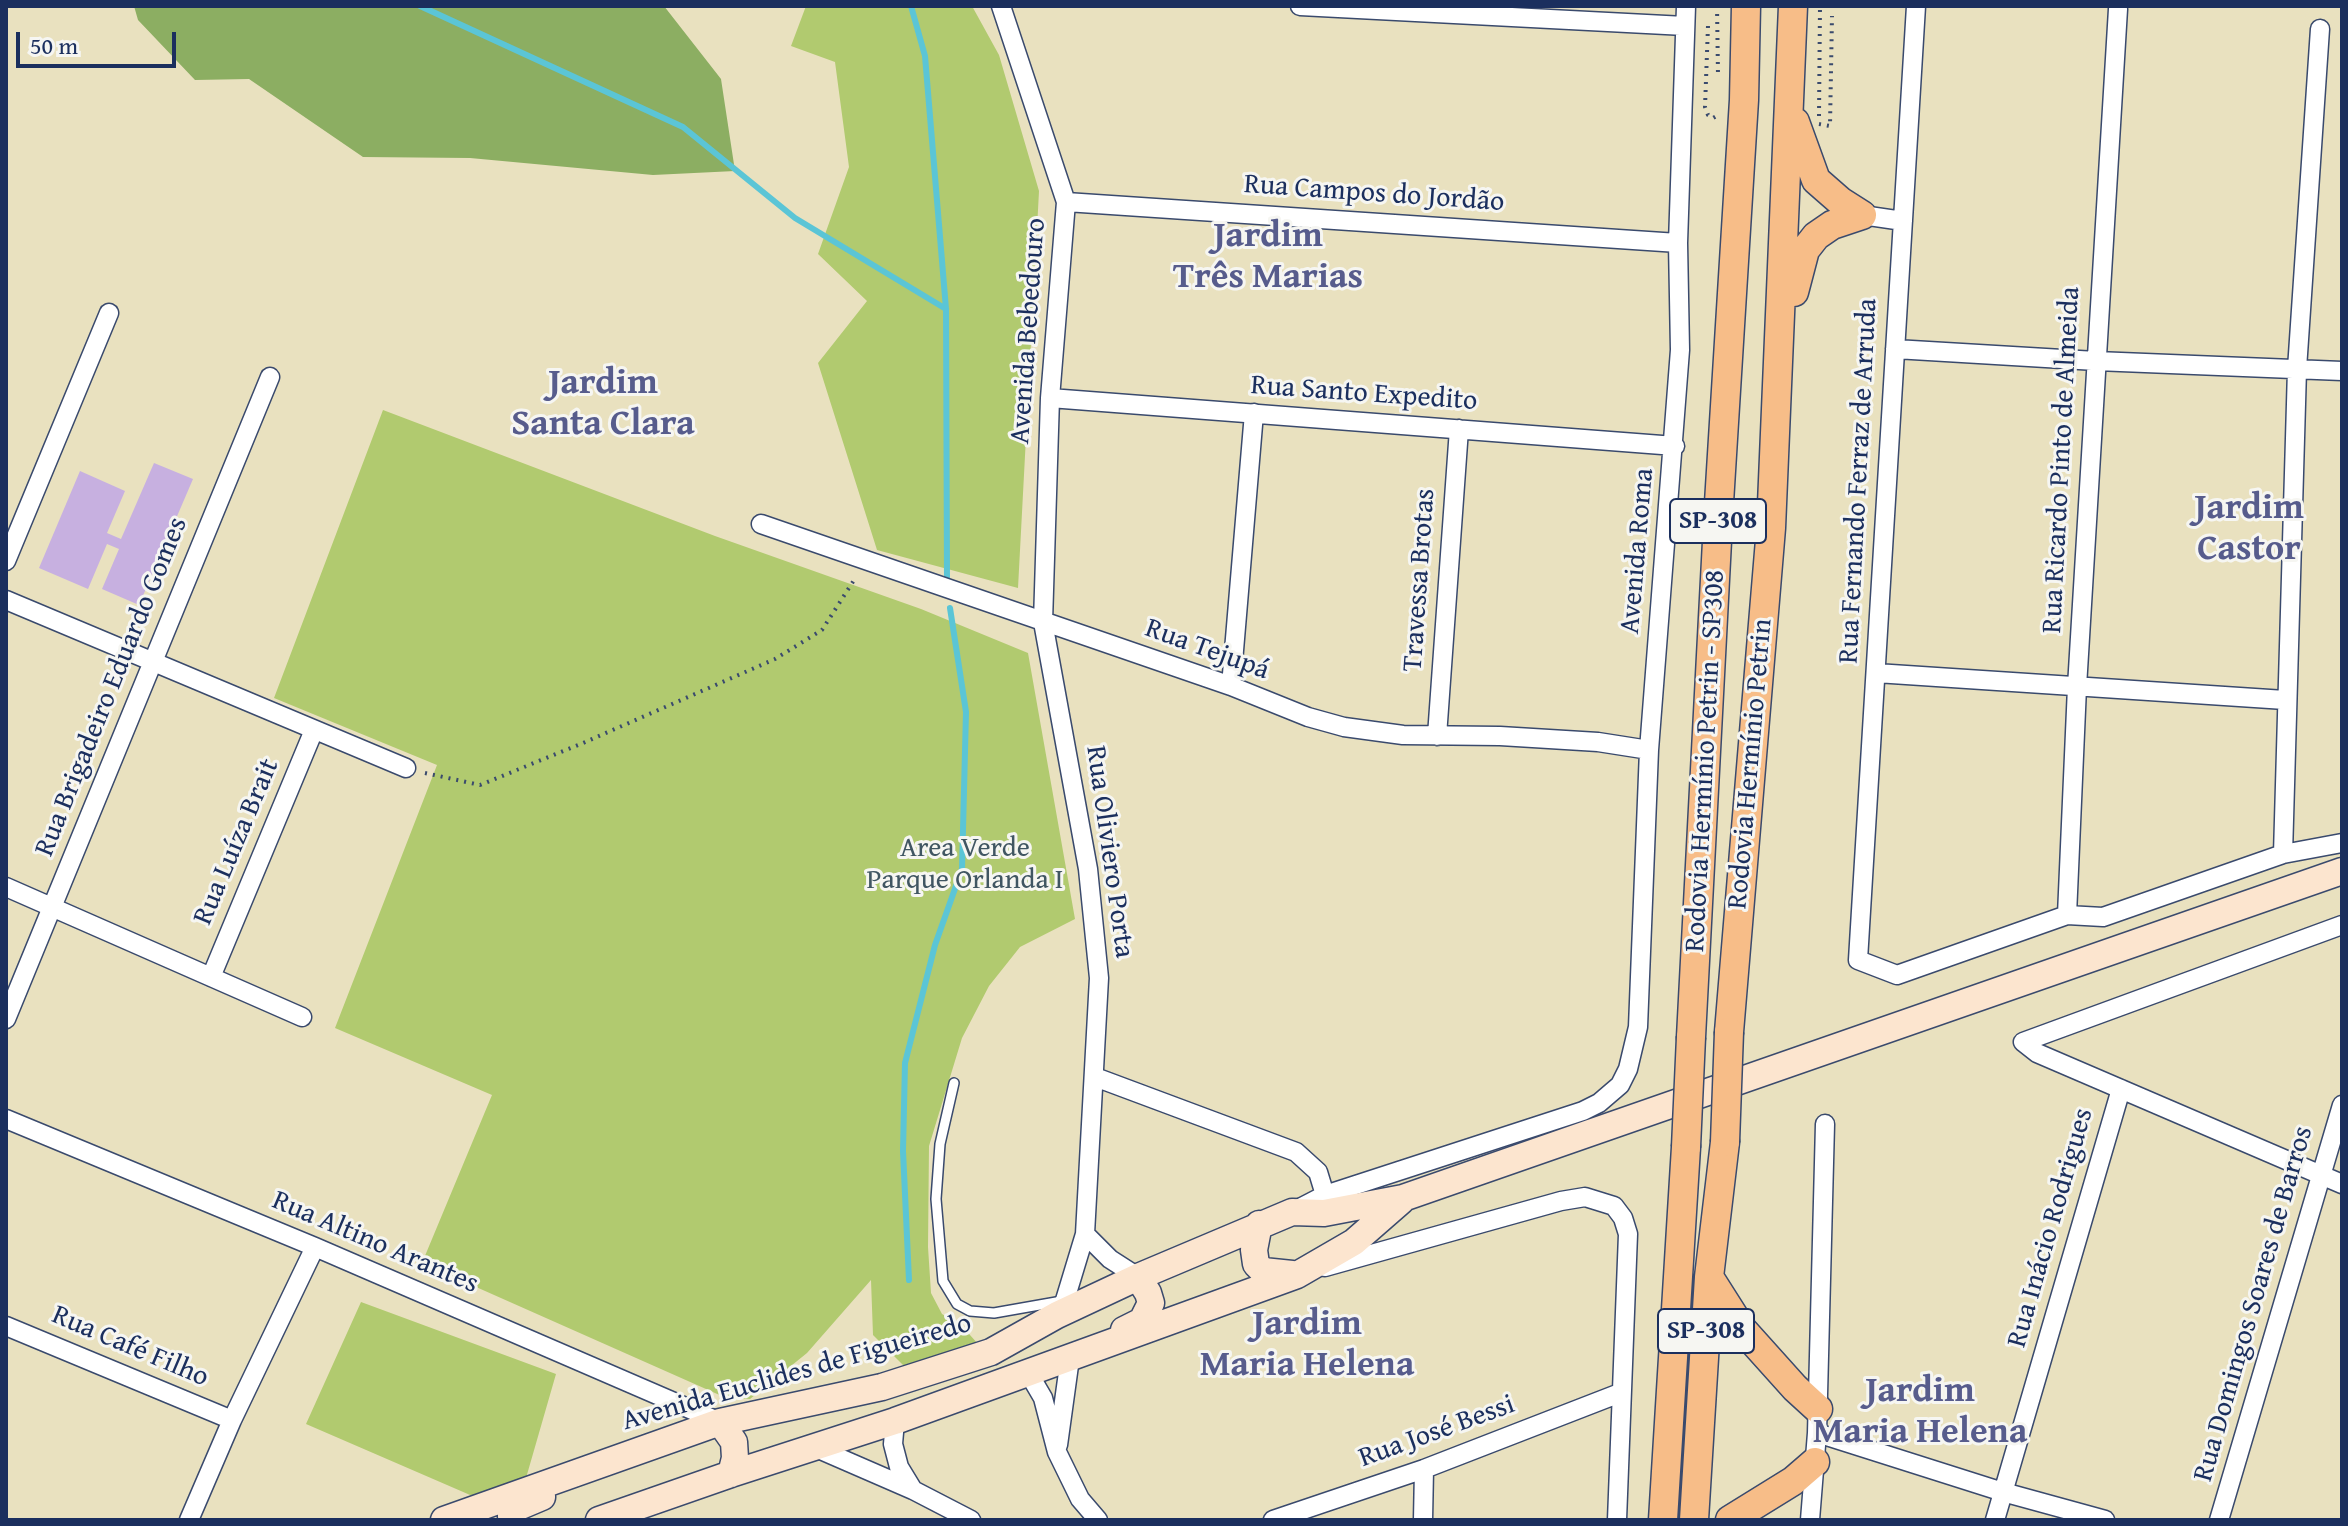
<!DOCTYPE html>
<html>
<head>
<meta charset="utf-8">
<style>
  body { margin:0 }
  #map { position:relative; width:2348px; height:1526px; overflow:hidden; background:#e9e1bf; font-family:"Gentium Book Plus",serif }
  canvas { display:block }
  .frame { position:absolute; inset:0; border:8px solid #1b2f5e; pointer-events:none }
  .scale { position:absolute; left:16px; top:32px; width:160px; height:36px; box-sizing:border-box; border:4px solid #1b2f5e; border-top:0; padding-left:10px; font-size:24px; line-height:28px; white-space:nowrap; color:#1b2f5e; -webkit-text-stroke:6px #f6f6f2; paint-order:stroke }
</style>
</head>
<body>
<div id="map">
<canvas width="2348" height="1526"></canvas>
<div class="frame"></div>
<div class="scale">50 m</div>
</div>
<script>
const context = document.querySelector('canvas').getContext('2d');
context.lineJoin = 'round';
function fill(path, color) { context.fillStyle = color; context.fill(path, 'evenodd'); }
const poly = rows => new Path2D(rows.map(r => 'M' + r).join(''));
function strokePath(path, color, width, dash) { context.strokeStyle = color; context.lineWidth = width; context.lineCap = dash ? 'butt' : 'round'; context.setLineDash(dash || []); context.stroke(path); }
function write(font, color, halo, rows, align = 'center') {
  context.font = font + ' "Gentium Book Plus",serif'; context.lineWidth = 6; context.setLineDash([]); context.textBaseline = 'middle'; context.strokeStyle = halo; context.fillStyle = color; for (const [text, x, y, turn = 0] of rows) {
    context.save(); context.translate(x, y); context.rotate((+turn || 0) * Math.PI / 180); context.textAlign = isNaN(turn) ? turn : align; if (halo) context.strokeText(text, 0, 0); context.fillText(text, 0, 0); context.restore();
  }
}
fill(poly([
  [806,6,972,6,999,55,1039,191,1018,588,877,550,818,363,867,301,818,254,849,167,835,62,791,46],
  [383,410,715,536,921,609,1028,653,1075,919,1020,947,989,986,962,1038,929,1146,928,1247,931,1293,942,1314,962,1326,978,1344,939,1370,903,1365,873,1335,871,1280,807,1353,750,1399,724,1397,422,1263,492,1095,335,1028,437,765,274,698],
  [361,1302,556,1374,524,1485,484,1501,306,1424]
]), '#b1ca6f');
fill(poly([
  [134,6,664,6,721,79,735,171,653,175,470,158,363,157,249,79,195,80,138,20]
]), '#8cae62');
strokePath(poly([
  [420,6,683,127,795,218,946,309],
  [911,6,925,56,946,309,947,583],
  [909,1280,903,1151,905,1063,935,945,962,869,966,712,950,608]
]), '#5bc5d6', 6);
fill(poly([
  [154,463,193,479,139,605,102,589,119,549,107,544,88,589,39,568,80,471,125,491,107,533,121,539]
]), '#c7b0e0');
const lane = poly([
  [954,1083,940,1144,936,1199,943,1281,957,1304,970,1311,994,1313,1062,1301]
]);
const street = poly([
  [1001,6,1066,202,1050,398,1043,622,1088,869,1099,978,1085,1234,1065,1300,1057,1315],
  [1300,6,1685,26],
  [1916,6,1858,960,1897,975,2067,915,2103,917,2283,854,2342,843],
  [1066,202,1678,243],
  [1862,215,1903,221],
  [1895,349,2096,361,2342,371],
  [1050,398,1675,446],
  [761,524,1231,686,1308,717,1344,727,1403,735,1500,736,1598,742,1649,750],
  [6,561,109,313],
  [6,600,406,768],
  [1876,673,2285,700],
  [1231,686,1254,413],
  [1437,736,1459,429],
  [2283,854,2297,369,2320,29],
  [6,887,302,1017],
  [2067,915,2077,687,2118,9],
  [2342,925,2023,1042,2037,1053,2342,1184],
  [211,977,314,730],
  [6,1019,270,377],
  [1095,1077,1296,1152,1318,1172,1325,1195],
  [6,1119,315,1247,720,1422],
  [1296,1210,1325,1195,1583,1111,1599,1103,1620,1085,1628,1069,1638,1027,1649,750,1680,350,1678,243,1686,6],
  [1085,1234,1110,1259,1138,1277],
  [1325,1267,1561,1201,1585,1197,1614,1206,1623,1218,1628,1234,1617,1520],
  [6,1326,232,1420],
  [1029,1374,1043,1398,1057,1452,1080,1499,1098,1520],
  [895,1421,893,1444,899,1467,913,1490],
  [1817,1433,2003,1492,2105,1520],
  [1058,1445,1070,1358],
  [814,1447,913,1490,971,1520],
  [189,1520,232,1420,315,1247],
  [1273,1520,1424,1469,1620,1393],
  [1423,1520,1424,1469],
  [1810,1520,1817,1433,1825,1124],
  [1995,1520,2121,1089],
  [2219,1520,2342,1105]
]);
const secondary = poly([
  [1259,1224,1254,1250,1256,1264,1263,1271,1292,1274],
  [1124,1330,1142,1321,1151,1303,1148,1293,1138,1277],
  [720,1422,734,1442,735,1458,731,1474],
  [444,1520,720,1422,882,1387,991,1352,1057,1315,1138,1277,1292,1212,1324,1213,1403,1198,2342,871],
  [512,1520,511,1516,516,1508,542,1497],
  [599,1520,731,1474,895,1421,1297,1275,1354,1242,1401,1201]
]);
const primary = poly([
  [1795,122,1816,180,1840,201,1862,215],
  [1794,292,1805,250,1816,236,1832,225,1862,215],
  [1729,1032,1771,528,1793,6],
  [1691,1037,1719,503,1744,100,1746,6],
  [1709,1277,1742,1329,1795,1388,1818,1409],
  [1663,1520,1686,1147],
  [1694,1520,1709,1277,1725,1142],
  [1730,1520,1793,1481,1815,1462]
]);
strokePath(lane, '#3a4a6d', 12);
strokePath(street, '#3a4a6d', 21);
strokePath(secondary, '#3a4a6d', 29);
strokePath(primary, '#3a4a6d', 31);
strokePath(poly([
  [1717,6,1718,75],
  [1708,26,1705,107,1708,115,1713,118,1718,115],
  [1819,116,1820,6],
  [1819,124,1830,126,1832,16],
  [425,773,480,785,583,743,775,659,822,630,856,577]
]), '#3a4a6d', 4, [2, 6]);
strokePath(lane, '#fff', 9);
strokePath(street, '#fff', 18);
strokePath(secondary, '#fce5cf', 26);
strokePath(primary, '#f7bd88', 28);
const primaryBridge = poly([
  [1725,1142,1729,1032],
  [1686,1147,1691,1037]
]);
strokePath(primaryBridge, '#3a4a6d', 31, []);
strokePath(primaryBridge, '#f7bd88', 28);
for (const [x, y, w] of [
  [1718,521,96],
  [1706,1331,96]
]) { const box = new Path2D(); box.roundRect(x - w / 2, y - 22, w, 44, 6); context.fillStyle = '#f6f6f2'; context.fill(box); strokePath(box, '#1b2f5e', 2); }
write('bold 26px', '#1b2f5e', null, [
  ["SP-308",1718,521],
  ["SP-308",1706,1331]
]);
write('28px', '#1b2f5e', '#f6f6f2', [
  ["Rua Campos do Jordão",1374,194,4],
  ["Avenida Bebedouro",1029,331,-86],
  ["Rua Santo Expedito",1364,394,4],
  ["Rua Ricardo Pinto de Almeida",2062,460,-87],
  ["Rua Fernando Ferraz de Arruda",1859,481,-87],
  ["Avenida Roma",1638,551,-85],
  ["Travessa Brotas",1420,580,-86],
  ["Rua Tejupá",1207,650,20],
  ["Rua Brigadeiro Eduardo Gomes",112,687,-68],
  ["Rodovia Hermínio Petrin - SP308",1706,761,-87],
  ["Rodovia Hermínio Petrin",1751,764,-85],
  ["Rua Luíza Brait",237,842,-67],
  ["Rua Oliviero Porta",1109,852,82],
  ["Rua Inácio Rodrigues",2051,1228,-74],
  ["Rua Altino Arantes",375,1243,23],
  ["Rua Domingos Soares de Barros",2254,1304,-74],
  ["Rua Café Filho",130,1347,23],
  ["Avenida Euclides de Figueiredo",797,1373,-16],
  ["Rua José Bessi",1437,1432,-20]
]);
write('28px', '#405662', '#f6f6f2', [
  ["Area Verde",965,849],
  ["Parque Orlanda I",965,881]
]);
write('bold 36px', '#575c8c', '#f6f6f2', [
  ["Jardim",1268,237],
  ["Três Marias",1268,278],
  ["Jardim",603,384],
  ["Santa Clara",603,425],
  ["Jardim",2249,509],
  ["Castor",2249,550],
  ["Jardim",1307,1325],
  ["Maria Helena",1307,1366],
  ["Jardim",1920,1392],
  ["Maria Helena",1920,1433]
]);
</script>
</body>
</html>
